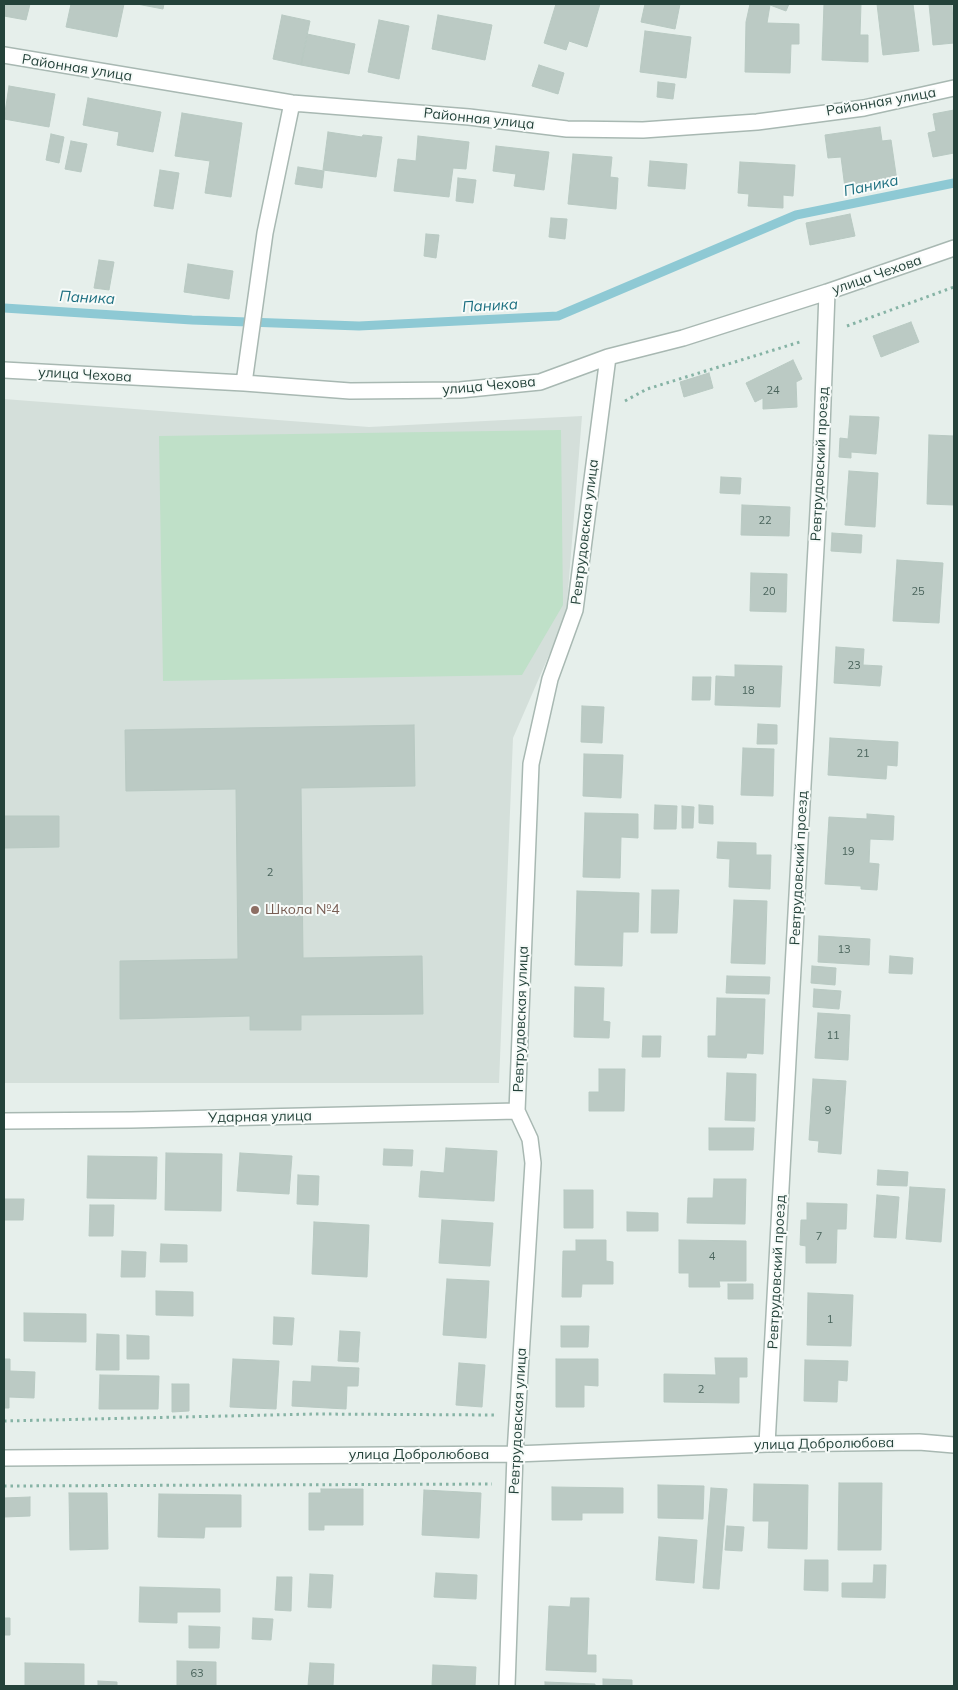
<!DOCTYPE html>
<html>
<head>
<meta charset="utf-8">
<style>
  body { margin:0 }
  #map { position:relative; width:958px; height:1690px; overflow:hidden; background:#e6efeb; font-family:Mulish,sans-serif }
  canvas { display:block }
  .frame { position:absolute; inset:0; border:5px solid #24423a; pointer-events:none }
</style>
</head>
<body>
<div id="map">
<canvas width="958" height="1690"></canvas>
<div class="frame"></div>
</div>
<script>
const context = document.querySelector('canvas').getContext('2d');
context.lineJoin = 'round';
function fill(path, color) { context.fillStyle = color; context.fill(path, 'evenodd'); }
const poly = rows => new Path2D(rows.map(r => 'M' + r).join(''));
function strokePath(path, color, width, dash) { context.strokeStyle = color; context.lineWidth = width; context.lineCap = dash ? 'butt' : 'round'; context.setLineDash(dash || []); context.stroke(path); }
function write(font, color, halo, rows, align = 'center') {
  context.font = font + ' Mulish,sans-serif'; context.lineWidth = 4; context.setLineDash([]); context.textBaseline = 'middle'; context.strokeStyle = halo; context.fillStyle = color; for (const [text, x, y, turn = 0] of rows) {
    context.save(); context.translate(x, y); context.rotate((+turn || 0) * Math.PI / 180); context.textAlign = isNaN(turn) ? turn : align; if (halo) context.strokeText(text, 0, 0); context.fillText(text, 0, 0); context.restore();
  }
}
fill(poly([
  [4,399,369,427,582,416,566,616,513,738,499,1083,4,1083]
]), '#d4dfda');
fill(poly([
  [561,430,563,605,522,675,163,681,159,436]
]), '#bfe0c8');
strokePath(poly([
  [4,308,192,320,359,326,558,316,796,215,954,183]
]), '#8ec9d4', 9);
const building = poly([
  [4,4,30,4,26,20,4,16,4,4],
  [71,4,124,4,117,37,66,27,71,4],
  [137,4,164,4,163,9,137,4],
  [556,4,600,4,587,47,569,41,566,50,544,43,556,4],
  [645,4,680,4,675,29,641,22,645,4],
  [750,4,789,4,786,11,770,5,767,23,799,24,799,44,791,44,790,73,745,72,746,22,750,4],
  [824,4,861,4,860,35,868,35,868,62,822,60,824,4],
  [877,4,913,4,919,51,883,55,877,4],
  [929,4,952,4,954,43,933,45,929,4],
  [282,15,310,21,301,65,273,59,282,15],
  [438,15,492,25,485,60,432,49,438,15],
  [379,20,409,26,399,79,368,72,379,20],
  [645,31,691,37,686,78,640,72,645,31],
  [307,34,355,44,349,74,301,65,307,34],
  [539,65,564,73,558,94,532,86,539,65],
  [658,82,675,84,673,99,657,97,658,82],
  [9,86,55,94,49,127,4,119,9,86],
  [88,98,161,112,153,152,117,145,119,132,83,125,88,98],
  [954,110,954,153,933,157,928,133,936,131,933,114,954,110],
  [182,113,242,123,231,197,205,193,210,161,175,156,182,113],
  [880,127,882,141,891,140,897,181,845,188,841,157,828,158,825,135,880,127],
  [328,132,362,137,363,135,382,137,376,177,323,170,328,132],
  [51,134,64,137,59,163,46,160,51,134],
  [418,136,469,142,466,169,453,168,449,197,394,191,398,159,416,161,418,136],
  [71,141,87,144,81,172,65,169,71,141],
  [496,146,549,152,544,190,514,186,516,174,493,171,496,146],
  [573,154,612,157,610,177,618,178,616,209,568,204,573,154],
  [650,161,687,164,685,189,648,186,650,161],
  [740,162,795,165,793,196,783,195,783,208,748,206,749,194,738,193,740,162],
  [298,167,324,171,322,188,295,184,298,167],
  [160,170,179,173,173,209,154,206,160,170],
  [458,178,476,180,473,203,456,201,458,178],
  [850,214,855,236,810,245,806,223,850,214],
  [551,218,567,219,565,239,549,237,551,218],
  [426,234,439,235,436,258,424,256,426,234],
  [99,260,114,262,109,290,94,288,99,260],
  [188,264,233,271,229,299,184,292,188,264],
  [911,322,919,342,881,357,873,336,911,322],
  [793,360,802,379,796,382,797,407,763,409,763,398,755,402,746,383,793,360],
  [709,373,713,388,684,397,680,382,709,373],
  [850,416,879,417,876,454,851,452,851,458,839,457,840,438,848,439,850,416],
  [929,435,954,436,954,505,927,504,929,435],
  [849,471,878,473,875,527,845,525,849,471],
  [721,477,741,478,740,494,720,493,721,477],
  [742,505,790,507,789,536,741,535,742,505],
  [832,533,862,535,861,553,831,551,832,533],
  [897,560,943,563,939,623,893,621,897,560],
  [751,573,787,574,786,612,750,611,751,573],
  [836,647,864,649,863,665,882,666,880,686,834,683,836,647],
  [735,665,782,666,780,707,715,705,716,676,735,677,735,665],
  [693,677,711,677,710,700,692,700,693,677],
  [582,706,604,707,602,743,581,742,582,706],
  [758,724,777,725,777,744,757,744,758,724],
  [414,725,415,786,301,788,303,958,422,956,423,1014,301,1015,301,1030,250,1030,250,1016,120,1019,120,961,238,959,236,789,126,791,125,730,414,725],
  [830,738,898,742,897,766,887,765,886,779,828,775,830,738],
  [743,748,774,749,773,796,741,795,743,748],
  [584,754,623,755,621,798,583,796,584,754],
  [655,805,677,806,676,829,654,829,655,805],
  [699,805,713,806,713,824,699,823,699,805],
  [682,806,694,807,693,828,682,828,682,806],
  [585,813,638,814,638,838,621,837,620,878,583,877,585,813],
  [867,814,894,816,893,840,870,839,869,863,879,864,877,890,861,889,861,886,825,884,829,817,867,819,867,814],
  [4,816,59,816,59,847,4,848,4,816],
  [718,842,756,843,756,855,771,855,770,889,729,887,730,859,717,858,718,842],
  [652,890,679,890,677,933,651,933,652,890],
  [577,891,639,893,638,932,623,932,622,966,575,965,577,891],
  [734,900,767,901,765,964,731,963,734,900],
  [819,936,870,939,869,965,818,962,819,936],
  [890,956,913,958,912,974,889,973,890,956],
  [812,966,836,968,835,985,811,983,812,966],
  [727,976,770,977,769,994,726,993,727,976],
  [575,987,604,988,603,1021,610,1022,609,1038,574,1037,575,987],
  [814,989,841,991,839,1009,813,1007,814,989],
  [717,998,765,999,763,1054,747,1053,746,1058,708,1057,708,1036,716,1036,717,998],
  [818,1013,850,1015,848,1060,815,1058,818,1013],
  [643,1036,661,1036,660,1057,642,1057,643,1036],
  [599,1069,625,1069,624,1111,589,1111,589,1092,599,1092,599,1069],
  [727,1073,756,1074,755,1121,725,1120,727,1073],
  [813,1079,846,1081,841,1154,818,1152,819,1141,809,1140,813,1079],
  [709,1128,754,1128,753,1150,709,1150,709,1128],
  [446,1148,497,1151,494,1201,419,1197,421,1171,444,1173,446,1148],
  [384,1149,413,1150,412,1166,383,1165,384,1149],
  [166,1153,222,1154,221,1211,165,1210,166,1153],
  [240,1153,292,1156,289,1194,237,1191,240,1153],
  [88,1156,157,1157,156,1199,87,1198,88,1156],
  [878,1170,908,1172,907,1186,877,1185,878,1170],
  [298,1175,319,1176,318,1205,297,1204,298,1175],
  [714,1179,746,1179,745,1224,687,1223,688,1198,713,1198,714,1179],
  [910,1187,945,1189,941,1242,906,1239,910,1187],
  [564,1190,593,1190,593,1228,564,1228,564,1190],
  [877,1195,899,1197,896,1238,874,1237,877,1195],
  [4,1199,24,1199,23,1220,4,1220,4,1199],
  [807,1203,847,1204,846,1229,837,1229,836,1263,806,1263,806,1246,800,1245,801,1220,807,1220,807,1203],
  [90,1205,114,1205,113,1236,89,1236,90,1205],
  [627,1212,658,1213,658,1231,627,1231,627,1212],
  [442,1220,493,1223,490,1266,439,1263,442,1220],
  [314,1222,369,1225,367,1277,312,1274,314,1222],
  [576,1240,606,1240,606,1261,613,1262,613,1284,582,1284,581,1297,562,1297,563,1251,576,1251,576,1240],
  [679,1240,746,1241,746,1281,719,1281,720,1287,689,1287,689,1273,679,1273,679,1240],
  [161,1244,187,1245,187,1262,160,1262,161,1244],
  [122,1251,146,1252,145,1277,121,1277,122,1251],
  [447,1279,489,1281,486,1338,443,1335,447,1279],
  [728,1284,753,1284,753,1299,728,1299,728,1284],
  [156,1291,193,1292,193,1316,156,1315,156,1291],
  [808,1293,853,1295,851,1346,807,1345,808,1293],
  [24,1313,86,1314,86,1342,24,1341,24,1313],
  [274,1317,294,1318,292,1345,273,1344,274,1317],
  [561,1326,589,1326,588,1347,561,1347,561,1326],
  [340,1331,360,1332,358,1362,338,1361,340,1331],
  [97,1334,119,1335,119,1370,96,1370,97,1334],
  [127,1335,149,1336,149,1359,127,1359,127,1335],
  [715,1358,747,1358,747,1377,739,1377,739,1403,664,1402,664,1374,716,1375,715,1358],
  [4,1359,10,1359,10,1371,35,1372,34,1398,9,1397,9,1408,4,1408,4,1359],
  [233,1359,279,1361,276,1409,230,1407,233,1359],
  [556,1359,598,1359,598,1386,584,1385,584,1407,556,1407,556,1359],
  [805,1360,848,1361,847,1381,838,1380,837,1402,804,1401,805,1360],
  [459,1363,485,1365,482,1407,456,1405,459,1363],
  [312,1366,359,1368,358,1386,347,1386,346,1409,292,1406,293,1381,311,1382,312,1366],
  [100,1375,159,1376,158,1409,99,1409,100,1375],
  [172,1384,189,1384,189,1411,172,1412,172,1384],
  [839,1483,882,1483,881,1550,838,1550,839,1483],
  [754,1484,808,1485,807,1549,768,1548,769,1521,753,1521,754,1484],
  [658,1485,704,1486,703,1519,658,1518,658,1485],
  [552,1487,623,1488,623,1513,582,1513,582,1520,552,1520,552,1487],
  [711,1488,727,1489,719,1589,703,1588,711,1488],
  [321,1489,363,1489,363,1525,324,1525,324,1530,309,1530,309,1493,321,1493,321,1489],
  [424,1490,481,1493,479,1538,422,1535,424,1490],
  [69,1493,107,1493,108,1549,70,1550,69,1493],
  [159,1494,241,1495,241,1527,205,1527,204,1538,158,1537,159,1494],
  [30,1497,30,1516,4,1517,4,1498,30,1497],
  [727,1526,744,1527,742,1551,725,1550,727,1526],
  [659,1537,697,1540,694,1583,656,1580,659,1537],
  [805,1560,828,1560,828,1591,804,1590,805,1560],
  [874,1565,886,1565,885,1598,842,1597,842,1583,873,1583,874,1565],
  [436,1573,477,1575,476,1599,434,1597,436,1573],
  [310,1574,333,1575,331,1608,308,1607,310,1574],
  [277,1577,292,1577,291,1611,275,1610,277,1577],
  [140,1587,220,1589,220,1612,177,1612,177,1623,139,1622,140,1587],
  [571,1598,589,1598,587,1655,596,1655,596,1672,546,1670,549,1606,570,1607,571,1598],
  [4,1618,10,1618,10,1635,4,1635,4,1618],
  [253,1618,273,1619,271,1640,252,1639,253,1618],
  [189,1626,220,1627,219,1648,189,1648,189,1626],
  [177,1661,216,1662,216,1686,177,1686,177,1661],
  [25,1663,84,1664,84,1686,25,1686,25,1663],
  [310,1663,334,1664,333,1686,308,1686,310,1663],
  [433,1665,476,1667,475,1686,432,1686,433,1665],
  [603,1679,632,1680,632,1686,603,1686,603,1679],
  [98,1681,117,1682,117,1686,98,1686,98,1681],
  [545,1682,595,1684,595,1686,545,1686,545,1682]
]);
fill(building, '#bbcac4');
strokePath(building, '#b8c9c2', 1);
const minor = poly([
  [4,55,292,103,469,117,567,129,643,130,757,122,864,108,954,88],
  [4,370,244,383,350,391,460,390,540,382,608,357,683,338,827,292,954,248],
  [244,383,265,233,292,103],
  [4,1121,131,1120,517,1111],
  [767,1444,821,456,827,292],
  [4,1458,515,1454,767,1444,919,1442,954,1445],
  [507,1686,515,1454,533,1163,530,1139,517,1111,531,764,550,679,575,610,608,357]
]);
strokePath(minor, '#a8b8b2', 18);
strokePath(poly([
  [847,326,954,287],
  [625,401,647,389,803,341],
  [4,1421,315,1414,495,1415],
  [4,1486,492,1484]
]), '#86b3a5', 3, [2.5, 4]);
strokePath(minor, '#fff', 15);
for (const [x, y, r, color] of [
  [255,910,5,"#8d6e63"]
]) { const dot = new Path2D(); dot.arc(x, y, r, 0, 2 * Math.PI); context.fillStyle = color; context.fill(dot); strokePath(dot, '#f7fbf9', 2); }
write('11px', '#4a645c', null, [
  ["24",773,391],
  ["22",765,521],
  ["20",769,592],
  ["25",918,592],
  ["23",854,666],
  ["18",748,691],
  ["21",863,754],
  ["19",848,852],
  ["2",270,873],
  ["13",844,950],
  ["11",833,1036],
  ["9",828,1111],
  ["7",819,1237],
  ["4",712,1257],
  ["1",830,1320],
  ["2",701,1390],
  ["63",197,1674]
]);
write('14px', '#24423a', '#f7fbf9', [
  ["Районная улица",77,68,9],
  ["Районная улица",881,102,-10],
  ["Районная улица",479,119,6],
  ["улица Чехова",877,275,-19],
  ["улица Чехова",85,375,3],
  ["улица Чехова",489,386,-5],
  ["Ревтрудовский проезд",820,464,-87],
  ["Ревтрудовская улица",585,532,-83],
  ["Ревтрудовский проезд",799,868,-87],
  ["Ревтрудовская улица",521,1019,-88],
  ["Ударная улица",260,1117,-1],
  ["Ревтрудовский проезд",777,1272,-87],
  ["Ревтрудовская улица",518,1421,-87],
  ["улица Добролюбова",824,1444,-1],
  ["улица Добролюбова",419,1455]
]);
write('14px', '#785e54', '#f7fbf9', [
  ["Школа №4",265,910]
], 'left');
write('italic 15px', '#1c6f80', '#f7fbf9', [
  ["Паника",871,186,-12],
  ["Паника",87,298,3],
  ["Паника",490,306,-3]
]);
</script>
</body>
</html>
